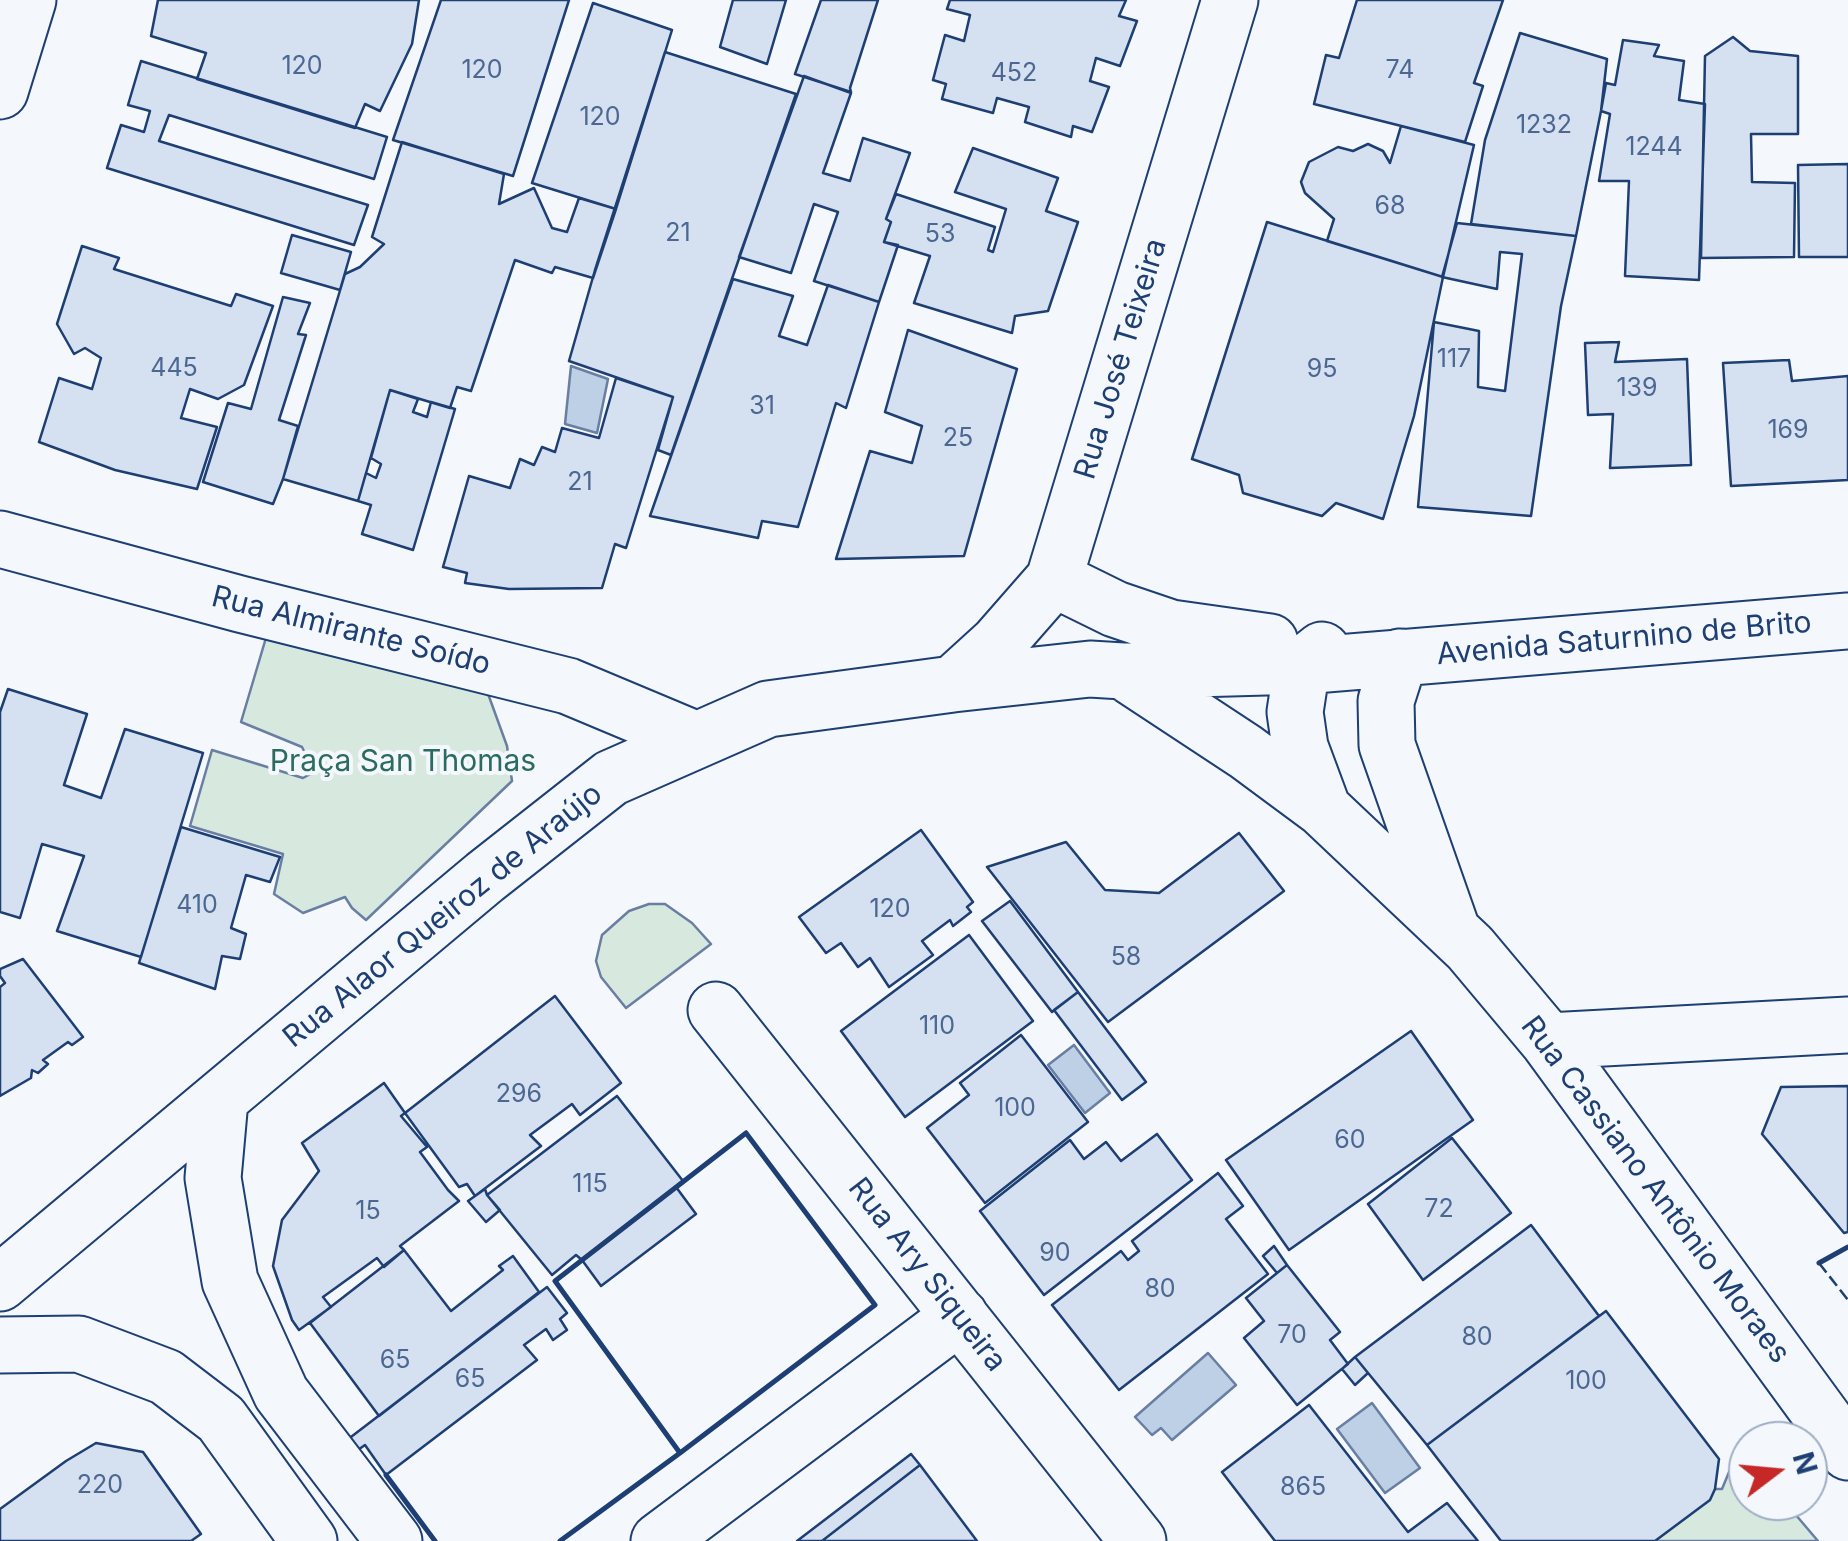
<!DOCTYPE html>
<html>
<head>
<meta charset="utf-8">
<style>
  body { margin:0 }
  #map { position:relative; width:1848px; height:1541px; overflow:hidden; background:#f4f7fb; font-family:Inter,sans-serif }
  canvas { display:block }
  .north { position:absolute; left:1728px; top:1421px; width:100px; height:100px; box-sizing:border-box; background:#f4f7fb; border:2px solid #9eadc5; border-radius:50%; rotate:74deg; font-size:28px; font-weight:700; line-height:40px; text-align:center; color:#1d3f73 }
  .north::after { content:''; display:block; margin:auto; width:35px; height:45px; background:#c62828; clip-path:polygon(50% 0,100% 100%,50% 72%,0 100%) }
</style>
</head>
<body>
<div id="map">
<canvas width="1848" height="1541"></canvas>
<div class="north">N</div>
</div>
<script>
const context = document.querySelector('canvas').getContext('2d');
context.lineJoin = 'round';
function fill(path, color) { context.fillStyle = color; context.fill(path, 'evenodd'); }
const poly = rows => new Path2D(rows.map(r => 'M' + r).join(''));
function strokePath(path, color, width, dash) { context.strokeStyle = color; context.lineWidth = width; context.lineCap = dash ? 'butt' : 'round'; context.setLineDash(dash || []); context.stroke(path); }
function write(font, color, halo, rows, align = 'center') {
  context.font = font + ' Inter,sans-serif'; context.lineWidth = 8; context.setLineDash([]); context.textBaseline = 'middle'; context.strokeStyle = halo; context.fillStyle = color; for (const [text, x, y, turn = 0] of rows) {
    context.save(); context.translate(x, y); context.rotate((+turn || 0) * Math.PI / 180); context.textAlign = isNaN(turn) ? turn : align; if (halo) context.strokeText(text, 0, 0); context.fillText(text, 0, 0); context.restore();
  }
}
const green = poly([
  [268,631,487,691,507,746,512,781,366,920,352,908,345,897,303,913,274,894,283,854,190,826,212,750,303,778,314,772,302,747,241,722,268,631],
  [649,904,665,904,692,923,711,944,626,1008,601,977,596,961,602,935,629,911,649,904],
  [1739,1448,1748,1459,1748,1501,1784,1501,1818,1541,1653,1541,1715,1489,1722,1489,1739,1448]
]);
fill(green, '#d7e8df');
strokePath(green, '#687fa3', 2.5);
const water = poly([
  [571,366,608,379,597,433,565,424,571,366],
  [1074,1045,1110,1093,1085,1113,1048,1065,1074,1045],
  [1208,1353,1236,1385,1172,1440,1161,1428,1152,1435,1135,1417,1208,1353],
  [1372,1403,1420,1468,1385,1493,1337,1429,1372,1403]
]);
fill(water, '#bed0e5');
strokePath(water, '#687fa3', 2.5);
const building = poly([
  [158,0,419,0,412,44,380,111,365,104,355,128,197,79,206,53,151,36,158,0],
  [441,0,569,0,513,176,393,140,441,0],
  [733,0,786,0,767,64,720,47,733,0],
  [821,0,878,0,850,88,851,92,795,74,821,0],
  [950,0,1126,0,1119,16,1137,21,1120,66,1096,58,1090,81,1109,87,1092,132,1073,126,1071,137,1025,122,1029,107,997,98,993,113,942,99,946,84,933,80,945,35,964,41,970,15,947,9,950,0],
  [1357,0,1503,0,1474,83,1483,86,1465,142,1314,104,1326,55,1339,58,1357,0],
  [593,3,672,30,616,209,532,183,593,3],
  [1520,33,1607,59,1601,111,1576,236,1471,224,1485,140,1520,33],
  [1733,37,1750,51,1798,56,1798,134,1751,134,1752,182,1795,183,1794,257,1701,258,1705,56,1733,37],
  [1623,40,1659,45,1654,56,1684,61,1679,100,1705,104,1699,280,1625,276,1629,181,1599,181,1610,114,1601,111,1606,83,1615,85,1623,40],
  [665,52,796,94,671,455,658,450,673,397,569,361,595,270,665,52],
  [141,61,387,137,374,179,169,115,159,141,368,205,354,245,107,168,121,125,144,132,150,111,128,105,141,61],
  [804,76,851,93,823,173,850,181,863,138,910,153,886,219,891,222,884,242,898,245,879,302,814,281,838,212,814,204,791,273,739,257,804,76],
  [1401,126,1474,145,1443,277,1327,241,1334,219,1305,193,1301,182,1309,162,1338,147,1353,151,1368,144,1383,151,1390,163,1401,126],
  [402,142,504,174,499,204,534,188,552,228,567,232,579,198,616,209,593,278,555,267,552,273,515,260,471,391,457,387,450,408,390,390,358,501,283,479,345,274,360,267,384,244,372,237,402,142],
  [973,148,1058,178,1046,211,1078,222,1048,311,1015,316,1012,333,914,303,930,256,884,242,891,222,886,219,896,194,995,227,988,250,993,252,1006,209,955,192,973,148],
  [1848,164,1848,257,1799,257,1798,165,1848,164],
  [1267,222,1443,277,1414,416,1383,519,1336,503,1322,516,1243,493,1239,475,1192,459,1267,222],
  [1457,223,1576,236,1561,306,1531,516,1418,507,1434,322,1479,331,1478,387,1505,391,1522,254,1500,252,1497,289,1442,277,1457,223],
  [292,235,351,252,340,290,281,273,292,235],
  [82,246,119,258,114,269,231,306,236,294,273,306,244,385,218,399,190,389,181,418,217,427,197,489,115,470,39,442,59,378,92,389,101,358,85,348,74,354,57,324,82,246],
  [733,279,793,296,779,336,807,345,828,285,879,302,846,408,836,403,798,527,762,521,758,538,650,516,733,279],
  [283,297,310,303,298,334,306,335,279,420,298,426,283,479,273,504,203,482,228,403,251,409,283,297],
  [908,330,1017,369,964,556,836,559,870,451,912,463,922,426,885,412,908,330],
  [1619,342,1615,362,1687,359,1691,465,1610,468,1613,414,1588,415,1585,343,1619,342],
  [1789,360,1792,381,1848,376,1848,480,1731,486,1723,363,1789,360],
  [616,378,673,397,626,548,615,544,602,588,509,589,465,583,467,573,443,567,469,476,510,488,520,459,534,465,542,447,555,452,562,428,599,438,616,378],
  [390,390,418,399,413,412,427,417,431,402,455,409,413,550,362,534,371,505,358,501,366,473,376,478,381,464,371,458,390,390],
  [8,689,87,714,64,785,101,798,125,729,203,753,141,957,57,931,84,856,42,844,20,918,0,912,0,712,8,689],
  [181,827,280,857,270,882,246,875,231,928,246,934,240,959,222,956,215,989,139,963,181,827],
  [921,830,973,902,967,907,971,912,953,926,950,920,922,941,933,955,889,987,870,958,858,967,841,943,826,953,799,917,921,830],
  [1239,833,1284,891,1108,1022,987,867,1066,842,1105,890,1159,893,1239,833],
  [1010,901,1078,992,1052,1012,982,921,1010,901],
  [969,935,1033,1021,905,1117,841,1031,969,935],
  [23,959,83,1037,72,1045,68,1042,43,1060,48,1064,38,1073,32,1070,31,1078,0,1096,0,987,5,983,0,976,0,969,23,959],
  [1078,992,1146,1082,1122,1100,1054,1010,1078,992],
  [555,996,621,1083,580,1115,572,1104,530,1135,541,1146,475,1196,467,1184,459,1187,405,1113,555,996],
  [1411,1031,1473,1120,1289,1250,1226,1160,1411,1031],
  [1021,1035,1088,1122,985,1203,927,1128,969,1095,960,1083,1021,1035],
  [384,1083,405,1113,401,1116,427,1147,420,1152,448,1190,459,1201,400,1246,404,1250,384,1267,377,1258,323,1297,331,1307,299,1330,292,1320,273,1266,282,1220,319,1171,302,1143,384,1083],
  [1848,1086,1848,1232,1844,1233,1762,1134,1781,1087,1848,1086],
  [617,1096,683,1181,582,1260,576,1255,552,1275,487,1195,617,1096],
  [1157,1134,1192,1180,1044,1295,980,1211,1070,1140,1084,1159,1106,1142,1121,1161,1157,1134],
  [1452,1138,1511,1213,1423,1280,1368,1204,1452,1138],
  [1218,1173,1243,1206,1226,1219,1268,1274,1119,1390,1052,1305,1121,1251,1128,1260,1139,1251,1132,1241,1218,1173],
  [676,1187,696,1214,601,1286,582,1260,676,1187],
  [485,1189,487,1195,500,1210,486,1222,468,1201,485,1189],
  [1531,1225,1599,1316,1427,1445,1355,1357,1531,1225],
  [1274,1246,1287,1265,1277,1273,1263,1256,1274,1246],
  [404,1250,451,1311,503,1270,499,1266,513,1256,539,1292,379,1416,310,1323,404,1250],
  [1287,1265,1340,1332,1330,1340,1348,1364,1297,1405,1244,1338,1264,1321,1246,1298,1287,1265],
  [547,1287,567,1313,560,1319,567,1330,553,1340,546,1329,524,1345,537,1360,386,1475,365,1445,355,1452,347,1440,547,1287],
  [1606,1311,1719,1459,1715,1489,1710,1500,1655,1541,1501,1541,1427,1445,1606,1311],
  [1355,1357,1368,1373,1355,1385,1342,1369,1355,1357],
  [1309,1405,1408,1532,1447,1503,1478,1541,1275,1541,1222,1472,1309,1405],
  [96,1443,143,1452,201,1534,191,1541,0,1541,0,1509,66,1461,96,1443],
  [911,1454,920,1465,822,1541,797,1541,911,1454],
  [920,1465,977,1541,822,1541,920,1465]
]);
fill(building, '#d5e0f0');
strokePath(building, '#1d3f73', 2.5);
const minor = poly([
  [0,91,28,0],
  [0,539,240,604,568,686,697,740],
  [1054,579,1115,609,1171,628,1270,642],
  [1322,650,1302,666,1295,712,1300,747,1323,809],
  [1400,657,1386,701,1387,745,1451,927],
  [1123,671,1246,752,1323,809,1470,948,1548,1041,1848,1452],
  [953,684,998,643,1054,579,1230,0],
  [716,1010,1138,1541],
  [1548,1041,1848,1025],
  [220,1100,213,1178,230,1281,281,1393,394,1541],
  [0,1283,485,877,611,778,768,709,953,684,1090,669,1123,671,1302,666,1848,621],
  [0,1345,79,1344,166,1377,221,1419,309,1541],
  [659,1541,960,1316]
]);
strokePath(minor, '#1d3f73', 59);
strokePath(minor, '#f4f7fb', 55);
strokePath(poly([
  [1819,1263,1848,1300]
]), '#1d3f73', 2.5, [12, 5]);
strokePath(poly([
  [746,1133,875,1305,680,1453,555,1281,746,1133],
  [1819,1263,1848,1247],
  [386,1475,435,1541],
  [560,1541,680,1453]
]), '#1d3f73', 5);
write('25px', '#4b6792', null, [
  ["120",302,66],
  ["120",482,70],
  ["74",1400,70],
  ["452",1014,73],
  ["120",600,117],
  ["1232",1544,125],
  ["1244",1654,147],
  ["68",1390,206],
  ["21",678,233],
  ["53",940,234],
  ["117",1454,359],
  ["445",174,368],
  ["95",1322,369],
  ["139",1637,388],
  ["31",762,406],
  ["169",1788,430],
  ["25",958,438],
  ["21",580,482],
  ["410",197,905],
  ["120",890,909],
  ["58",1126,957],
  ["110",937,1026],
  ["296",519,1094],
  ["100",1015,1108],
  ["60",1350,1140],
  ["115",590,1184],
  ["72",1439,1209],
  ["15",368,1211],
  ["90",1055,1253],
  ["80",1160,1289],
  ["70",1292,1335],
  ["80",1477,1337],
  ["65",395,1360],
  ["65",470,1379],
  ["100",1586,1381],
  ["220",100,1485],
  ["865",1303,1487]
]);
write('30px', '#1d3f73', '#f4f7fb', [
  ["Rua José Teixeira",1121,359,-73],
  ["Rua Almirante Soído",351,631,14],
  ["Avenida Saturnino de Brito",1624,639,-5],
  ["Rua Alaor Queiroz de Araújo",443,916,-39],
  ["Rua Cassiano Antônio Moraes",1655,1190,53],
  ["Rua Ary Siqueira",927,1275,52]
]);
write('30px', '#2c6c60', '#f4f7fb', [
  ["Praça San Thomas",403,762]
]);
</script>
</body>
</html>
